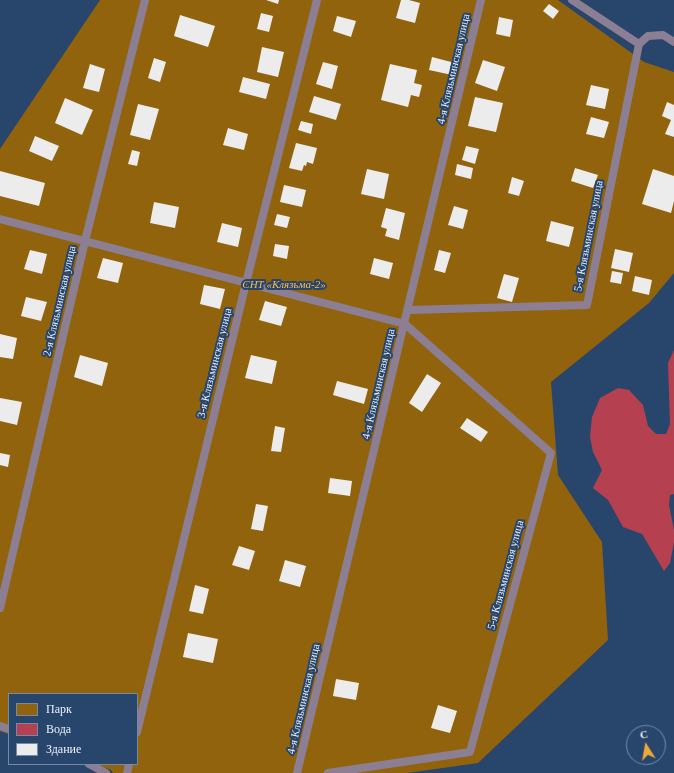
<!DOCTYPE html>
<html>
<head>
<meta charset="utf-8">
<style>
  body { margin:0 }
  #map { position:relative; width:674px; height:773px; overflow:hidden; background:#28456c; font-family:Georgia,serif }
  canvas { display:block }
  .legend { position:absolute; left:8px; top:693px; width:130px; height:72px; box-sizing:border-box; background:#28456c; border:1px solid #768aa6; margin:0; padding:5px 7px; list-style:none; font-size:12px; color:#ebf2fc }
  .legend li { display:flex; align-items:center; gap:8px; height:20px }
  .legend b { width:20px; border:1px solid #768aa6 }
  .north { position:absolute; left:626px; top:725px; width:40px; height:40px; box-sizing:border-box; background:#28456c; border:1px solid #768aa6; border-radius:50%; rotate:349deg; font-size:11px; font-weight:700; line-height:16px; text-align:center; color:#ebf2fc }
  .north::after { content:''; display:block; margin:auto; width:14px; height:18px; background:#eba93a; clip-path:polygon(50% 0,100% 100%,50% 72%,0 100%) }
</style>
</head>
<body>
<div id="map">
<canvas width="674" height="773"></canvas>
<ul class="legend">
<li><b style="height:11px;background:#91630d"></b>Парк</li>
<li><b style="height:11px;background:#b5404f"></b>Вода</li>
<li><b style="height:11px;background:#ececec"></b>Здание</li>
</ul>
<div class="north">С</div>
</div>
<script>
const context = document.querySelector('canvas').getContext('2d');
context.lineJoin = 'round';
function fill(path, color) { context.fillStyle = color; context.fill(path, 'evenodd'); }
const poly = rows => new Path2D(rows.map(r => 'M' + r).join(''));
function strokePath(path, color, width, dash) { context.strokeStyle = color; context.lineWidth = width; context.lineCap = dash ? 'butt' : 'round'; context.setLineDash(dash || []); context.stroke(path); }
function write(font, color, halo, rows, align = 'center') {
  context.font = font + ' Georgia,serif'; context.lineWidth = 4; context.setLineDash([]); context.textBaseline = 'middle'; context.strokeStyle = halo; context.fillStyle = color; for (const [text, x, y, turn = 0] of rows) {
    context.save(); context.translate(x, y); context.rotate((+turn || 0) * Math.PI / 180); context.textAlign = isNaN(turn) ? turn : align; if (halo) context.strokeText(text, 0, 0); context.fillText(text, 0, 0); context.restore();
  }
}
fill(poly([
  [100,0,558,0,644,62,674,72,674,273,649,303,551,382,558,475,602,542,608,640,478,763,407,773,113,773,111,770,94,764,137,764,137,694,9,694,9,734,0,731,0,149]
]), '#91630d');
fill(poly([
  [674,350,674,494,670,495,669,505,674,530,674,542,670,563,664,571,642,534,623,527,608,500,593,488,602,470,593,452,590,437,592,417,600,398,618,388,629,390,643,405,648,426,656,434,666,434,670,424,668,363]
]), '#b5404f');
fill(poly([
  [266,0,279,0,278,4],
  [401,0,409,0,420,3,415,23,396,18],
  [549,4,559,11,553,19,543,11],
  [261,13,273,16,269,32,257,29],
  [180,15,215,26,208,47,174,36],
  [337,16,356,21,351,37,333,31],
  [499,17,513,20,510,37,496,34],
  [262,47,284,52,278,77,257,72],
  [432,57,455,63,452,75,429,70],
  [154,58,166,62,160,82,148,78],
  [483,60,505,67,497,91,475,83],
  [323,62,338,66,332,89,316,84],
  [90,64,105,69,99,92,83,88],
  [390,64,417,70,414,83,422,85,419,97,411,95,408,107,381,100],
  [243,77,270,84,266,99,239,92],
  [591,85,609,89,605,109,586,105],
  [314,96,341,104,336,120,309,112],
  [475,97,503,103,496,132,468,126],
  [65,98,93,110,82,135,55,123],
  [667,102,674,105,674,137,665,134,671,120,662,116],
  [138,104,159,109,150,140,130,135],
  [591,117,609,122,604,138,586,134],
  [301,121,313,124,311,134,298,130],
  [228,128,248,134,244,150,223,145],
  [35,136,59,146,52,161,29,151],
  [296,143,317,148,313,164,307,162,306,166,304,165,302,171,289,168],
  [466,146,479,149,475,164,462,160],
  [132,150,140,152,137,166,128,164],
  [457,164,473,168,471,179,455,175],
  [575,168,598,175,593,188,571,181],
  [367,169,389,174,384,199,361,194],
  [653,169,674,176,674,201,671,213,642,204],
  [0,171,45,183,39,206,0,196],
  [512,177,524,181,519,196,508,193],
  [284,185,306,190,302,207,280,202],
  [154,202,179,207,175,228,150,223],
  [454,206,468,210,463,229,448,225],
  [386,208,405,213,399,240,385,236,387,229,381,227],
  [277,214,290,217,287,228,274,225],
  [551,221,574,227,569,247,546,241],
  [222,223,242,228,238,247,217,242],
  [275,244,289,246,287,259,273,256],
  [615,249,633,253,629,272,611,268],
  [30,250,47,254,42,274,24,269],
  [439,250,451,253,445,273,434,270],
  [103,258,123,263,118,283,97,278],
  [374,258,393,263,389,279,370,274],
  [612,271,623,273,621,284,610,282],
  [504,274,519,278,512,302,497,298],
  [635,276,652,280,649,295,632,291],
  [204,285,225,289,220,309,200,304],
  [26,297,47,302,41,321,21,316],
  [265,301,287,307,281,326,259,320],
  [0,334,17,338,13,359,0,357],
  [80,355,108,363,102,386,74,377],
  [251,355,277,361,272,384,245,378],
  [427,374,441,383,422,412,409,403],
  [337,381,368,389,364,404,333,395],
  [0,398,22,402,17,425,0,421],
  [467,418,488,432,481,442,460,428],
  [275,426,285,428,281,452,271,451],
  [0,453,10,455,8,467,0,465],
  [330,478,352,481,350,496,328,493],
  [256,504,268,506,263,531,251,529],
  [239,546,255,551,249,570,232,565],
  [285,560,306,566,300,587,279,581],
  [195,585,209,589,203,614,189,611],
  [188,633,218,639,213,663,183,657],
  [336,679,359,683,356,700,333,696],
  [438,705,457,711,450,733,431,728]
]), '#ececec');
strokePath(poly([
  [572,0,639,44],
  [639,44,648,36,663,35,674,42],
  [0,219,405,324,551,453,470,752,328,773],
  [409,310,587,305,639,44],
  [0,608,85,241,145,0],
  [0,726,9,729],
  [137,732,246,283,317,0],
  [89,764,106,773],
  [127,773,129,764],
  [297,773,481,0]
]), '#8d7f93', 8);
write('11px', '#ebf2fc', '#28456c', [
  ["4-я Клязьминская улица",454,69,-77],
  ["5-я Клязьминская улица",589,236,-79],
  ["2-я Клязьминская улица",60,301,-77],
  ["3-я Клязьминская улица",215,363,-76],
  ["4-я Клязьминская улица",379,384,-77],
  ["5-я Клязьминская улица",506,575,-75],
  ["4-я Клязьминская улица",304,699,-77]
]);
write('italic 11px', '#ffbb4d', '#28456c', [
  ["СНТ «Клязьма-2»",284,285]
]);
</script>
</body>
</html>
